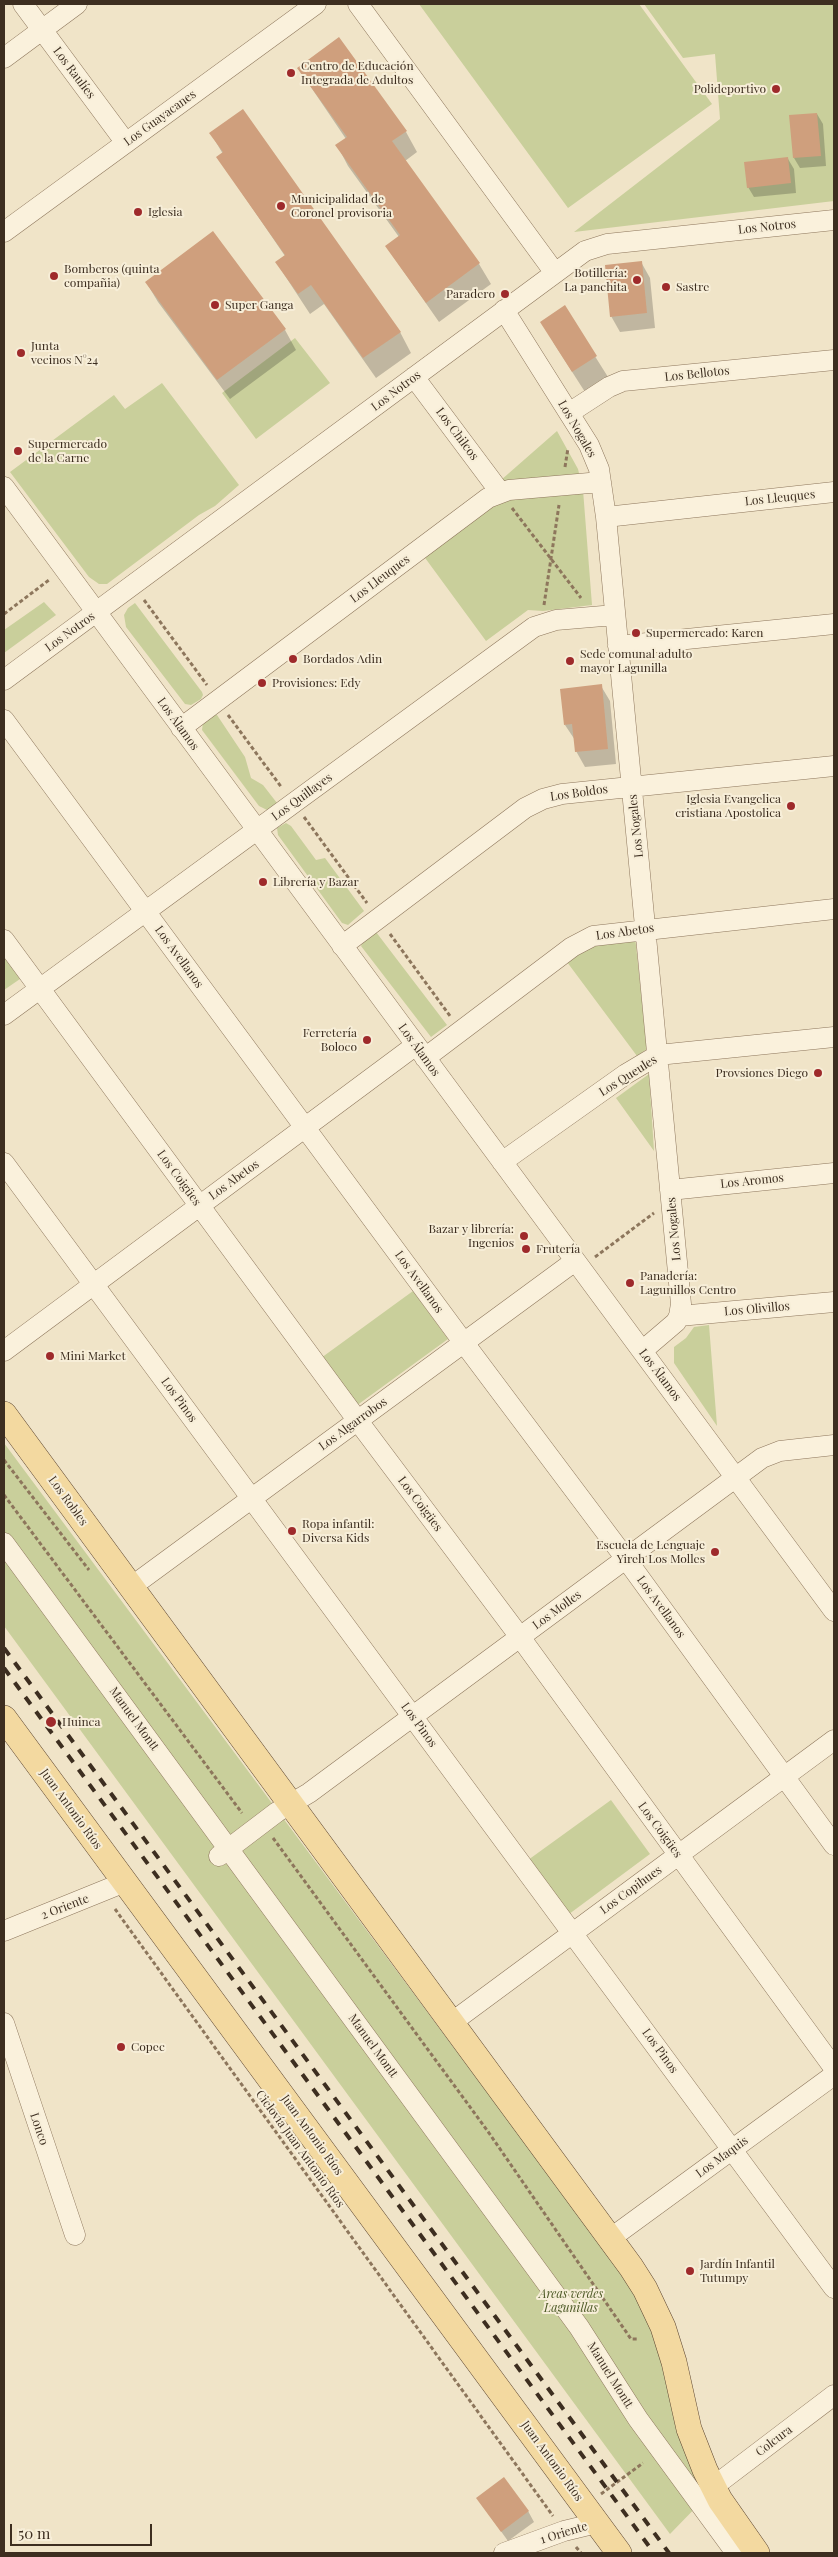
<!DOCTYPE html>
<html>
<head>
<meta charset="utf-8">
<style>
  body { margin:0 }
  #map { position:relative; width:838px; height:2557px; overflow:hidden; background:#f0e4c8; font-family:"Playfair Display",serif }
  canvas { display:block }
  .frame { position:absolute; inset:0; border:5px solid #3d2e20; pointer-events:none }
  .scale { position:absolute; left:10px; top:2524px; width:142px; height:22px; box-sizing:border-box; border:2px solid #3d2e20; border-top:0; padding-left:6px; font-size:15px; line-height:18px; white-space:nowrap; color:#3d2e20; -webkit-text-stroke:4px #f7eed8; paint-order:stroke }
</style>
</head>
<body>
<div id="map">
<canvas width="838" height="2557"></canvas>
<div class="frame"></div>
<div class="scale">50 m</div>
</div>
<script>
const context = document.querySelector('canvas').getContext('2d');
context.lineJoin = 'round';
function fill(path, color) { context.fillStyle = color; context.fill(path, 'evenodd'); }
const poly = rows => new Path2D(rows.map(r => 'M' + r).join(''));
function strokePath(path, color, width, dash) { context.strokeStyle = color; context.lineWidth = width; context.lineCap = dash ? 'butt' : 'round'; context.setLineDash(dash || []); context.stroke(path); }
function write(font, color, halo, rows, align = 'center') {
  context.font = font + ' "Playfair Display",serif'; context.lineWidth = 4; context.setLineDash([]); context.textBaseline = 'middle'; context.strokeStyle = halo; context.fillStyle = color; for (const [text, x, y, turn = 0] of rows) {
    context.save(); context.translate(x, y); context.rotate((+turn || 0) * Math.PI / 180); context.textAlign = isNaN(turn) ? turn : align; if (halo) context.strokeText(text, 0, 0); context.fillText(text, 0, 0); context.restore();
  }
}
fill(poly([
  [419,4,639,4,712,104,568,208],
  [644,4,834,4,834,201,574,232,720,119,715,54,683,58],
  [295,338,330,383,256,439,222,393],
  [162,383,239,485,215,506,199,515,107,584,99,584,89,577,10,472,114,395,125,409],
  [557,431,578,469,583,490,592,605,543,611,528,610,486,641,420,551],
  [44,602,56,615,4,653,4,630],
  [135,603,202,692,203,695,201,699,191,705,185,704,126,627,124,615,128,608],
  [212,715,217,715,245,757,251,778,263,785,277,803,269,811,259,806,202,730,203,722],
  [286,823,291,826,316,860,325,858,364,911,348,925,342,923,278,835,277,828],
  [376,932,447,1025,431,1037,361,946,364,941],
  [635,936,647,1049,637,1056,567,962,586,948],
  [4,956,20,979,4,990],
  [649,1074,654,1151,616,1098],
  [413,1291,448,1339,356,1406,321,1358],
  [709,1325,717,1426,674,1363,674,1347,686,1338,694,1327],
  [4,1443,617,2267,646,2311,705,2498,670,2534,4,1626],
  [611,1800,650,1854,557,1923,517,1868]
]), '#c9cf9b');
fill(poly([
  [298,68,406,132,417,152,405,161,479,264,491,284,439,322,386,246,399,237,348,166,337,145,346,139],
  [817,114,823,124,826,166,800,168,794,158],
  [211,134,400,332,411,353,376,378,324,304,310,314,276,262,285,256,218,158,223,154],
  [788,159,794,169,796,193,754,197,748,187],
  [641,262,650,278,655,328,620,332,611,316],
  [146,282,285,330,296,350,230,399,158,302],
  [564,307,608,377,585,392,553,342],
  [601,686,610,701,616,764,585,767,576,751,575,740,565,725],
  [477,2498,528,2511,534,2522,508,2541]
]), '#0003');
fill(poly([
  [339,37,407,131,392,141,480,263,426,303,385,246,400,235,335,145,347,137,297,68],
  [243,109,401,332,363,358,311,285,298,294,275,262,285,255,216,157,223,152,209,133],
  [817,113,821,156,793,158,789,115],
  [788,157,791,183,747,188,744,162],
  [213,231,286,329,217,380,145,282],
  [642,261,647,313,610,317,605,265],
  [565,305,597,356,572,372,540,322],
  [602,684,608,749,575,752,572,724,564,725,560,689],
  [504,2477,529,2511,501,2532,476,2498]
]), '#cf9f7d');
const minor = poly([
  [23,4,126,143],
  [358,4,555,273],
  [4,58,77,4],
  [4,232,316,4],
  [504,310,589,445,599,469,606,517,681,1304,679,1316,676,1322,642,1351],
  [414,377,500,492],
  [569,413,609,387,623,381,834,360],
  [4,487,834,1611],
  [606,517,834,492],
  [618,646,834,624],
  [4,680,585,251,607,244,834,220],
  [4,720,464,1343,626,1559,834,1845],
  [181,728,488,498,509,490,601,482],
  [4,940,358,1421,520,1637,834,2068],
  [342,946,525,808,543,799,562,794,834,766],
  [4,1015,534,627,556,620,615,615],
  [425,1058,572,947,593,936,834,909],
  [502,1162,626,1074,658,1055,834,1037],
  [4,1163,834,2288],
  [670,1190,834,1173],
  [679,1316,834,1302],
  [4,1351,416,1045],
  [4,1543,579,2327,638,2419,736,2553],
  [131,1587,575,1261],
  [219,1856,277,1812,309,1793,762,1458,780,1451,834,1445],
  [4,1931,125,1882],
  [4,2023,75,2235],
  [451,2023,834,1740],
  [611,2238,834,2075],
  [713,2487,834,2395],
  [504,2553,564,2531,597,2523]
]);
const major = poly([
  [4,1414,631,2267,645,2289,663,2327,674,2362,689,2429,705,2470,720,2500,757,2553],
  [4,1718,619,2553]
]);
strokePath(minor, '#8d765c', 21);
strokePath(major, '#5b4430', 26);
strokePath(poly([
  [565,467,568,448],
  [512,508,581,598],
  [144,600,207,685],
  [544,605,559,505],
  [4,614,49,580],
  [228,715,282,788],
  [304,817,367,903],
  [390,934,450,1016],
  [595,1257,654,1213],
  [4,1460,89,1570],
  [4,1495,242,1813],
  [273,1838,489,2133,631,2339,638,2339],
  [115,1909,553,2516],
  [601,2494,643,2463],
  [576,2547,581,2553]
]), '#8d765c', 3, [4, 2.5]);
strokePath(minor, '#faf1dc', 20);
strokePath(major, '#f3d9a0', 25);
strokePath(poly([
  [4,1648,669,2553],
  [4,1668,654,2553]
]), '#3d2e20', 4, [9, 9]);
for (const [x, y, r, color] of [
  [291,73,5,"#9e2a2b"],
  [776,89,5,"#9e2a2b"],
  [281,206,5,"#9e2a2b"],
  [138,212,5,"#9e2a2b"],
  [54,276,5,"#9e2a2b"],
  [637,280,5,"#9e2a2b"],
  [666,287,5,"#9e2a2b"],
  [505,294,5,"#9e2a2b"],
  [215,305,5,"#9e2a2b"],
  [21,353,5,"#9e2a2b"],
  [18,451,5,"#9e2a2b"],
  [636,633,5,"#9e2a2b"],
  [293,659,5,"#9e2a2b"],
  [570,661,5,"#9e2a2b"],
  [262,683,5,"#9e2a2b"],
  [791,806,5,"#9e2a2b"],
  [263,882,5,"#9e2a2b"],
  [367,1040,5,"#9e2a2b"],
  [818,1073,5,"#9e2a2b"],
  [524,1236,5,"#9e2a2b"],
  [526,1249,5,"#9e2a2b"],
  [630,1283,5,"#9e2a2b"],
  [50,1356,5,"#9e2a2b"],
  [292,1531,5,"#9e2a2b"],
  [715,1552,5,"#9e2a2b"],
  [51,1722,6,"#9e2a2b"],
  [121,2047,5,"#9e2a2b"],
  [690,2271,5,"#9e2a2b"]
]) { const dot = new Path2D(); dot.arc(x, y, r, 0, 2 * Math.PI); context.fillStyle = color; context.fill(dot); strokePath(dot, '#f7eed8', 2); }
write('12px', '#3d2e20', '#f7eed8', [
  ["Centro de Educación",301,66],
  ["Integrada de Adultos",301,80],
  ["Polideportivo",766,89,"right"],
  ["Municipalidad de",291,199],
  ["Coronel provisoria",291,213],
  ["Iglesia",148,212],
  ["Bomberos (quinta",64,269],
  ["compañia)",64,283],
  ["Botillería:",627,273,"right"],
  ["La panchita",627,287,"right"],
  ["Sastre",676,287],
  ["Paradero",495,294,"right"],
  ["Super Ganga",225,305],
  ["Junta",31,346],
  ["vecinos N°24",31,360],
  ["Supermercado",28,444],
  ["de la Carne",28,458],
  ["Supermercado: Karen",646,633],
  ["Sede comunal adulto",580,654],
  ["mayor Lagunilla",580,668],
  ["Bordados Adin",303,659],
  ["Provisiones: Edy",272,683],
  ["Iglesia Evangelica",781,799,"right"],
  ["cristiana Apostolica",781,813,"right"],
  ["Librería y Bazar",273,882],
  ["Ferretería",357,1033,"right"],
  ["Boloco",357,1047,"right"],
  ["Provsiones Diego",808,1073,"right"],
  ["Bazar y librería:",514,1229,"right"],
  ["Ingenios",514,1243,"right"],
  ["Frutería",536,1249],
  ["Panadería:",640,1276],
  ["Lagunillos Centro",640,1290],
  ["Mini Market",60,1356],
  ["Ropa infantil:",302,1524],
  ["Diversa Kids",302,1538],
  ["Escuela de Lenguaje",705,1545,"right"],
  ["Yireh Los Molles",705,1559,"right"],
  ["Huinca",62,1722],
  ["Copec",131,2047],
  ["Jardín Infantil",700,2264],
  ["Tutumpy",700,2278]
], 'left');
write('12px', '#3d2e20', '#f7eed8', [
  ["Los Raulíes",74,73,53],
  ["Los Guayacanes",160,118,-36],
  ["Los Notros",767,227,-6],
  ["Los Bellotos",697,374,-6],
  ["Los Notros",396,391,-37],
  ["Los Nogales",577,429,60],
  ["Los Chilcos",457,434,53],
  ["Los Lleuques",780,498,-6],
  ["Los Lleuques",380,579,-37],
  ["Los Notros",70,632,-36],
  ["Los Álamos",178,724,54],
  ["Los Boldos",579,793,-8],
  ["Los Quillayes",302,797,-36],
  ["Los Nogales",636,826,-96],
  ["Los Abetos",625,932,-8],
  ["Los Avellanos",179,957,54],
  ["Los Álamos",419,1050,54],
  ["Los Queules",628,1076,-32],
  ["Los Coigües",179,1178,54],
  ["Los Abetos",234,1180,-36],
  ["Los Aromos",752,1181,-6],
  ["Los Nogales",674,1229,-95],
  ["Los Avellanos",419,1282,54],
  ["Los Olivillos",757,1309,-5],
  ["Los Álamos",660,1375,53],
  ["Los Pinos",179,1400,54],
  ["Los Algarrobos",353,1424,-36],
  ["Los Robles",68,1501,54],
  ["Los Coigües",420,1504,53],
  ["Los Avellanos",661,1607,54],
  ["Los Molles",557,1610,-36],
  ["Manuel Montt",134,1719,54],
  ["Los Pinos",419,1725,54],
  ["Juan Antonio Ríos",71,1809,54],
  ["Los Coigües",660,1830,54],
  ["Los Copihues",631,1890,-36],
  ["2 Oriente",65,1907,-21],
  ["Manuel Montt",373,2046,54],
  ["Los Pinos",660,2051,54],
  ["Lonco",39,2129,71],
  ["Juan Antonio Ríos",312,2135,54],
  ["Ciclovía Juan Antonio Ríos",300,2149,54],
  ["Los Maquis",722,2157,-36],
  ["Manuel Montt",610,2375,58],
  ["Colcura",774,2441,-37],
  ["Juan Antonio Ríos",552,2461,54],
  ["1 Oriente",564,2533,-17]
]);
write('italic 12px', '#4d5a26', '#f7eed8', [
  ["Areas verdes",571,2294],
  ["Lagunillas",571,2308]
]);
</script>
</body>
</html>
